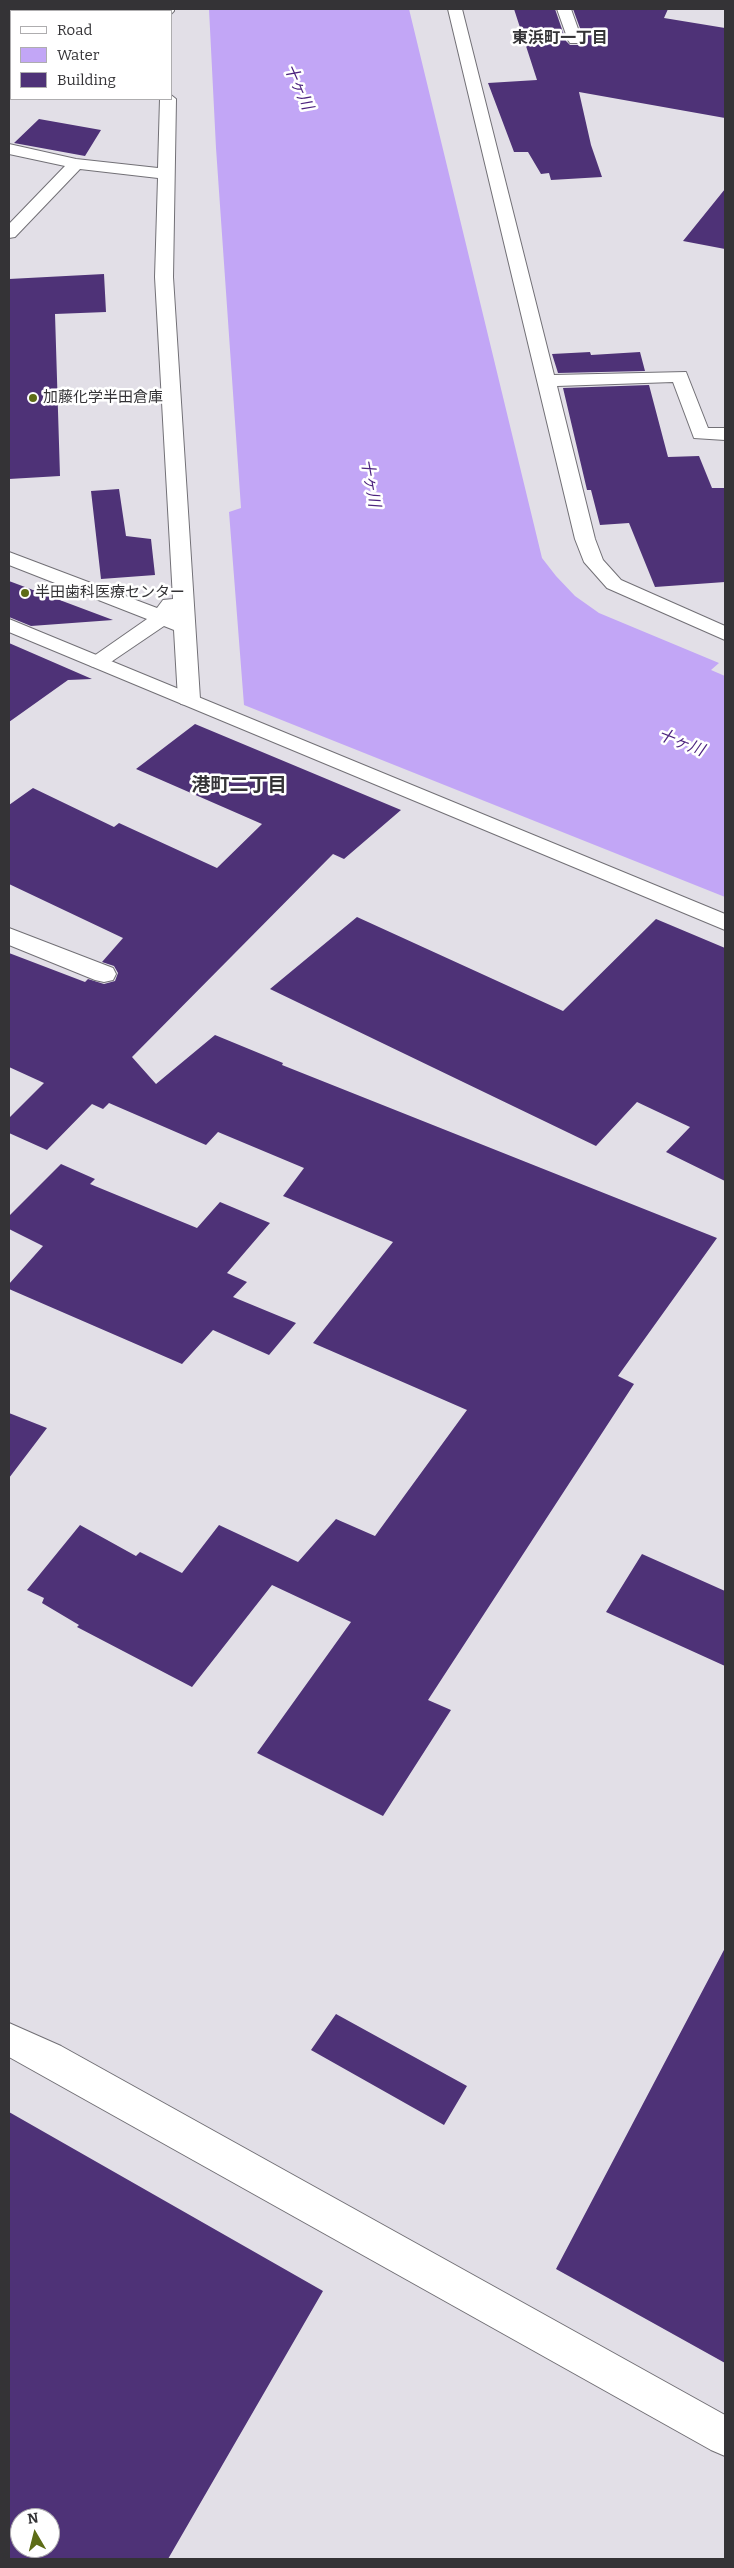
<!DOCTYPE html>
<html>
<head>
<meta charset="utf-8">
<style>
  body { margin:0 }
  #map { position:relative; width:734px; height:2568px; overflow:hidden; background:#e2dfe7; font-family:Bitter,serif }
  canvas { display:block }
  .frame { position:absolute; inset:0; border:10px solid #343336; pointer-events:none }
  .legend { position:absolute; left:10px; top:10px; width:162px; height:90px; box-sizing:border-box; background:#fff; border:1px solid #aeadaf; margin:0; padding:6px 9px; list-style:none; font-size:15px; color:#343336 }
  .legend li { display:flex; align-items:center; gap:10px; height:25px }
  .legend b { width:25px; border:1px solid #aeadaf }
  .north { position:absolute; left:10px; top:2508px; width:50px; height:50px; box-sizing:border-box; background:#fff; border:1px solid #aeadaf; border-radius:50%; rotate:352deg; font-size:14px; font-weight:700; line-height:20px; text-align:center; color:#343336 }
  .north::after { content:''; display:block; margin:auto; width:18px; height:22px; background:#5d6c17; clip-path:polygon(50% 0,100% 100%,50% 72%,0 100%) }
</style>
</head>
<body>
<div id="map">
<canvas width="734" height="2568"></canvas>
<div class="frame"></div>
<ul class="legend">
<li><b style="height:6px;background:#fff"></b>Road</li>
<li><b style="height:14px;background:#c2a6f6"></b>Water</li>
<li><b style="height:14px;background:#4e3277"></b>Building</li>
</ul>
<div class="north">N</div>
</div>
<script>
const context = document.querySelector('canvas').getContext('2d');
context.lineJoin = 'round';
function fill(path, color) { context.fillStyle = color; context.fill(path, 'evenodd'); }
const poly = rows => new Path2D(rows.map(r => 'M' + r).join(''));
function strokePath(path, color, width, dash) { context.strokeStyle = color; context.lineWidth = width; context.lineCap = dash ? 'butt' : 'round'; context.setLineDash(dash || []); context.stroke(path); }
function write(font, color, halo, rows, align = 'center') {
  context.font = font + ' Bitter,"Noto Sans JP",serif'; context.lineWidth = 5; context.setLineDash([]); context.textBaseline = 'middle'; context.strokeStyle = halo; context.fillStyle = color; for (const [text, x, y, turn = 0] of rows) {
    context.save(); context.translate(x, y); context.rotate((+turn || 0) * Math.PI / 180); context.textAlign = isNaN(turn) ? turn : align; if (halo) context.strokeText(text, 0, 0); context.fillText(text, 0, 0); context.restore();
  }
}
fill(poly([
  [209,9,409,9,542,558,556,576,575,596,599,613,719,663,711,670,725,676,725,897,244,705,229,512,241,508,216,148]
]), '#c2a6f6');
fill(poly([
  [514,9,555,9,566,41,570,45,580,45,584,39,573,9,668,9,664,18,725,28,725,118,579,92,591,145,602,177,551,180,549,173,541,174,528,152,514,152,488,83,537,80],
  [39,119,101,130,85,156,14,143],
  [725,189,725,249,683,241],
  [104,274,106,312,55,314,60,476,9,479,9,279],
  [590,352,591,355,640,352,645,371,558,373,552,354],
  [649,385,668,457,699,456,712,488,725,488,725,582,655,587,629,523,600,525,591,490,587,490,563,388],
  [119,489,126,536,151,539,155,575,101,579,91,491],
  [9,581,113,620,31,626,9,617],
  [9,643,92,679,68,680,9,722],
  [195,724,401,810,344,859,333,854,132,1057,156,1084,215,1035,283,1063,282,1065,717,1238,618,1376,634,1384,428,1700,451,1710,383,1816,257,1753,351,1622,272,1585,192,1687,77,1627,79,1625,42,1603,44,1598,27,1590,80,1525,136,1556,140,1552,182,1573,219,1525,298,1562,336,1519,375,1536,467,1410,313,1343,393,1242,283,1196,304,1168,218,1132,206,1145,109,1103,103,1109,92,1104,47,1150,9,1133,9,1118,44,1083,9,1067,9,953,85,982,88,979,104,984,115,981,118,973,114,966,102,962,123,938,9,884,9,805,33,788,114,827,119,823,217,868,262,824,136,769],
  [357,917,563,1011,656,919,725,948,725,1181,666,1152,690,1127,637,1102,596,1146,270,989],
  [61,1164,95,1179,90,1184,197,1228,220,1202,270,1223,227,1273,247,1282,233,1297,296,1323,269,1355,213,1330,182,1364,9,1289,9,1284,43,1246,9,1229,9,1216],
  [9,1413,47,1428,9,1478],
  [642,1554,725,1591,725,1666,606,1612],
  [725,1948,725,2363,556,2269],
  [336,2014,467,2086,444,2125,311,2050],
  [9,2112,323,2291,168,2559,9,2559],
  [20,2518,50,2518,50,2548,20,2548]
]), '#4e3277');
const minor = poly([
  [160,9,174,9,174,11,171,14,171,11,160,11,160,9],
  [448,9,462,9,554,375,686,372,708,428,725,428,725,440,694,438,673,382,557,386,595,539,603,560,621,580,725,626,725,640,607,588,584,562,575,539,448,9],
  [557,9,571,9,582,40,580,43,570,43,568,40,557,9],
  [9,27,11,27,11,35,9,35,9,27],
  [171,95,176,99,173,277,200,699,197,704,189,705,181,704,178,699,174,630,164,626,105,666,98,668,91,666,87,662,91,658,147,619,9,565,9,552,157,608,163,600,173,599,155,277,158,178,80,169,15,237,9,238,9,224,65,166,9,154,9,144,76,159,158,168,160,99,171,99,171,95],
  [9,928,113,968,116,974,113,980,104,982,95,980,9,945,9,928]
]);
const tertiary = poly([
  [9,619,725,914,725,930,9,632,9,619],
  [9,2023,61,2046,725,2415,725,2456,711,2450,9,2057,9,2023]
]);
strokePath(minor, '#727076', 2);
strokePath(tertiary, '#727076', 2);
fill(minor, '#fff');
fill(tertiary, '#fff');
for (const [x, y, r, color] of [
  [33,398,5,"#5d6c17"],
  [25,593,5,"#5d6c17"]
]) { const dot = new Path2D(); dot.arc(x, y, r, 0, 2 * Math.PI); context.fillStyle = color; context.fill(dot); strokePath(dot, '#fff', 2); }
write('15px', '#343336', '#fff', [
  ["加藤化学半田倉庫",43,398],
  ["半田歯科医療センター",35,593]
], 'left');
write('bold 16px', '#343336', '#fff', [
  ["東浜町一丁目",560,39]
]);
write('italic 16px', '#4c237e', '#fff', [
  ["十ヶ川",298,87,66],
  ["十ヶ川",370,483,80],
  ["十ヶ川",681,743,21]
]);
write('bold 19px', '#343336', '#fff', [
  ["港町二丁目",239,786]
]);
</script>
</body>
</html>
